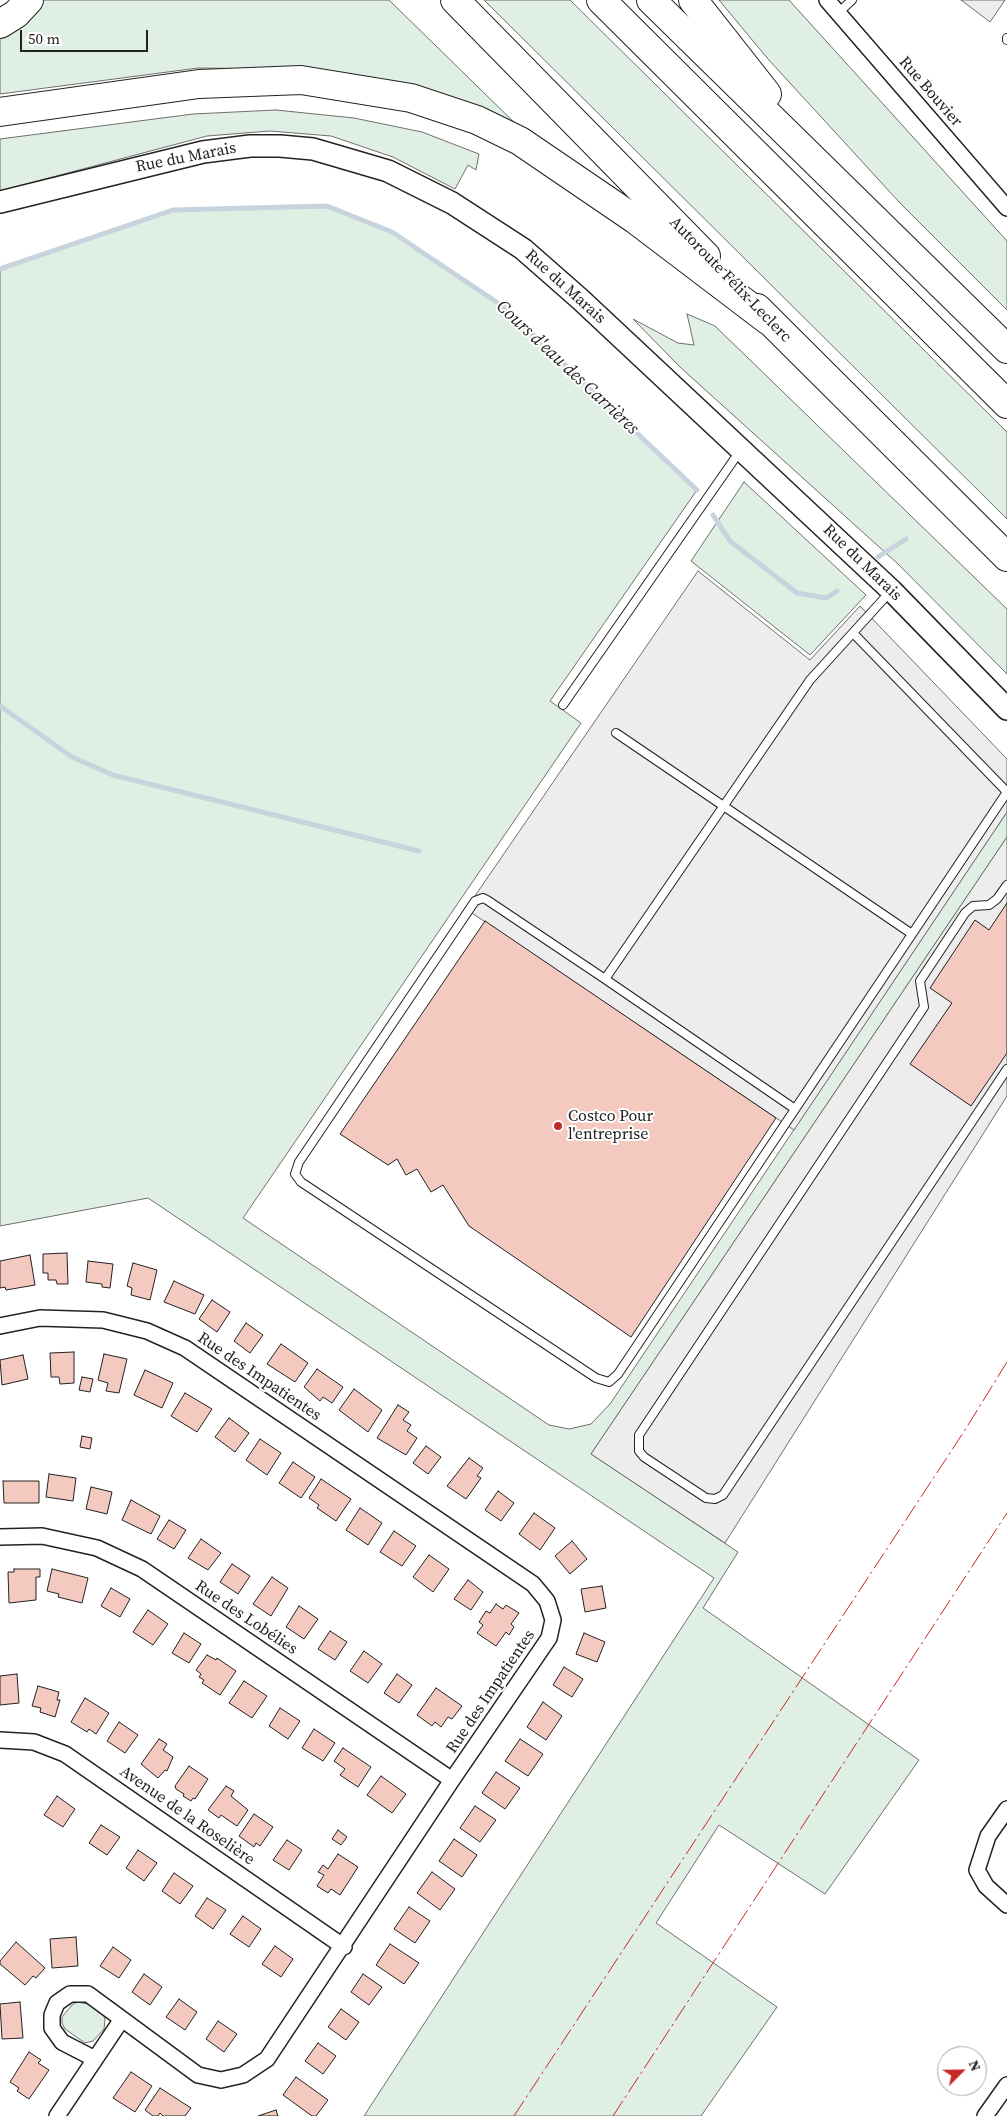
<!DOCTYPE html>
<html>
<head>
<meta charset="utf-8">
<style>
  body { margin:0 }
  #map { position:relative; width:1007px; height:2116px; overflow:hidden; background:#fff; font-family:"Source Serif 4",serif }
  canvas { display:block }
  .north { position:absolute; left:937px; top:2046px; width:50px; height:50px; box-sizing:border-box; background:#fff; border:1px solid #a7a7a7; border-radius:50%; rotate:67deg; font-size:14px; font-weight:700; line-height:20px; text-align:center; color:#222 }
  .north::after { content:''; display:block; margin:auto; width:18px; height:22px; background:#c62828; clip-path:polygon(50% 0,100% 100%,50% 72%,0 100%) }
  .scale { position:absolute; left:20px; top:30px; width:128px; height:22px; box-sizing:border-box; border:2px solid #222; border-top:0; padding-left:6px; font-size:15px; line-height:18px; white-space:nowrap; color:#222; -webkit-text-stroke:4px #fff; paint-order:stroke }
</style>
</head>
<body>
<div id="map">
<canvas width="1007" height="2116"></canvas>
<div class="north">N</div>
<div class="scale">50 m</div>
</div>
<script>
const context = document.querySelector('canvas').getContext('2d');
context.lineJoin = 'round';
function fill(path, color) { context.fillStyle = color; context.fill(path, 'evenodd'); }
const poly = rows => new Path2D(rows.map(r => 'M' + r).join(''));
function strokePath(path, color, width, dash) { context.strokeStyle = color; context.lineWidth = width; context.lineCap = dash ? 'butt' : 'round'; context.setLineDash(dash || []); context.stroke(path); }
function write(font, color, halo, rows, align = 'center') {
  context.font = font + ' "Source Serif 4",serif'; context.lineWidth = 4; context.setLineDash([]); context.textBaseline = 'middle'; context.strokeStyle = halo; context.fillStyle = color; for (const [text, x, y, turn = 0] of rows) {
    context.save(); context.translate(x, y); context.rotate((+turn || 0) * Math.PI / 180); context.textAlign = isNaN(turn) ? turn : align; if (halo) context.strokeText(text, 0, 0); context.fillText(text, 0, 0); context.restore();
  }
}
const green = poly([
  [41,0,389,0,524,132,275,69,198,68,0,94,0,38,41,0],
  [484,0,570,0,1007,432,1007,519,484,0],
  [719,0,789,0,1007,241,1007,310,900,203,768,59,719,0],
  [276,110,354,118,422,132,479,154,476,170,468,165,455,189,393,157,331,136,270,131,207,136,0,191,0,139,193,114,276,110],
  [327,206,392,232,504,307,697,490,550,701,581,723,243,1218,549,1425,569,1429,591,1424,610,1404,1007,812,1007,837,591,1454,738,1552,703,1608,919,1760,825,1894,719,1825,656,1923,777,2007,701,2116,364,2116,714,1578,148,1198,0,1226,0,269,173,210,327,206],
  [687,314,715,326,1007,609,1007,674,898,564,680,367,633,319,678,343,694,345,687,314],
  [744,482,866,595,810,655,691,561,744,482],
  [77,2002,88,2004,103,2014,105,2019,104,2029,93,2041,85,2043,65,2029,62,2023,62,2017,72,2005,77,2002]
]);
fill(green, '#e0efe3');
strokePath(green, '#6f6f6f', 1);
const parking = poly([
  [961,0,1005,0,990,22,961,0],
  [698,571,810,660,860,606,1007,759,1007,812,794,1130,466,909,698,571],
  [1007,837,1007,1096,725,1543,591,1454,1007,837]
]);
fill(parking, '#ededed');
strokePath(parking, '#6f6f6f', 1);
strokePath(poly([
  [0,269,173,210,327,206,392,232,504,307,697,490],
  [713,515,730,541,797,593,826,598,837,591],
  [878,557,906,539],
  [0,706,72,757,113,775,419,851]
]), '#c7d3dd', 5);
const building = poly([
  [1007,903,1007,1053,971,1106,910,1064,952,1003,930,988,975,920,989,930,1007,903],
  [485,921,776,1118,631,1337,469,1226,443,1185,431,1192,417,1169,406,1175,397,1159,388,1165,340,1134,485,921],
  [67,1253,68,1284,57,1284,56,1280,48,1280,48,1273,43,1273,43,1254,67,1253],
  [30,1255,35,1285,6,1290,5,1287,0,1288,0,1261,30,1255],
  [88,1261,113,1264,110,1288,102,1287,102,1284,86,1282,88,1261],
  [133,1263,157,1270,150,1300,131,1295,132,1288,127,1286,133,1263],
  [174,1281,204,1295,195,1314,164,1302,174,1281],
  [212,1300,230,1312,217,1332,199,1319,212,1300],
  [246,1323,263,1335,250,1353,234,1341,246,1323],
  [281,1344,308,1363,295,1382,267,1364,281,1344],
  [74,1352,74,1383,60,1384,59,1377,51,1377,50,1353,74,1352],
  [104,1354,127,1359,119,1393,106,1391,108,1383,98,1380,104,1354],
  [23,1355,28,1379,2,1385,0,1360,23,1355],
  [317,1369,343,1387,332,1403,323,1397,320,1401,304,1387,317,1369],
  [145,1370,173,1383,162,1408,134,1395,145,1370],
  [82,1377,93,1379,90,1392,79,1390,82,1377],
  [354,1389,382,1410,368,1432,339,1410,354,1389],
  [185,1393,212,1409,197,1432,171,1416,185,1393],
  [398,1405,409,1412,403,1420,411,1425,407,1431,417,1438,406,1455,377,1438,398,1405],
  [229,1418,249,1433,235,1452,215,1437,229,1418],
  [82,1436,92,1438,90,1449,80,1447,82,1436],
  [260,1439,281,1453,267,1475,246,1460,260,1439],
  [426,1446,441,1457,428,1474,413,1463,426,1446],
  [469,1458,483,1468,477,1476,481,1478,466,1499,447,1486,469,1458],
  [293,1462,315,1477,301,1498,279,1483,293,1462],
  [49,1474,76,1478,73,1501,46,1497,49,1474],
  [321,1479,351,1499,336,1521,317,1508,319,1505,309,1498,321,1479],
  [3,1481,39,1481,39,1503,4,1503,3,1481],
  [91,1487,112,1492,107,1514,86,1509,91,1487],
  [498,1491,514,1503,501,1521,485,1510,498,1491],
  [131,1500,160,1516,151,1534,122,1520,131,1500],
  [360,1508,382,1523,368,1545,346,1530,360,1508],
  [534,1513,555,1528,540,1550,519,1534,534,1513],
  [169,1520,186,1530,174,1549,157,1539,169,1520],
  [394,1531,416,1546,402,1566,380,1552,394,1531],
  [201,1539,221,1553,208,1570,188,1558,201,1539],
  [572,1541,587,1559,570,1574,555,1556,572,1541],
  [429,1555,449,1569,433,1592,413,1577,429,1555],
  [232,1564,250,1576,238,1594,220,1582,232,1564],
  [14,1569,40,1569,40,1577,36,1577,36,1600,9,1603,8,1572,14,1572,14,1569],
  [52,1569,88,1578,82,1603,58,1597,59,1594,47,1591,52,1569],
  [272,1577,288,1588,271,1616,253,1604,272,1577],
  [468,1580,483,1592,471,1610,454,1599,468,1580],
  [602,1586,606,1608,585,1612,581,1589,602,1586],
  [111,1588,130,1599,120,1617,101,1606,111,1588],
  [496,1604,503,1609,506,1605,519,1613,511,1624,514,1627,509,1635,506,1632,496,1646,477,1633,483,1625,479,1622,486,1611,490,1613,496,1604],
  [299,1606,318,1619,304,1639,286,1627,299,1606],
  [148,1610,168,1624,153,1645,133,1632,148,1610],
  [330,1631,347,1642,335,1660,318,1649,330,1631],
  [184,1633,201,1644,189,1663,172,1653,184,1633],
  [584,1633,605,1642,597,1662,576,1654,584,1633],
  [364,1651,382,1664,368,1683,350,1671,364,1651],
  [207,1655,216,1660,217,1658,236,1671,220,1695,202,1683,204,1680,199,1677,201,1674,196,1670,207,1655],
  [564,1667,583,1679,572,1697,553,1685,564,1667],
  [17,1674,19,1703,0,1705,0,1676,17,1674],
  [397,1674,412,1685,399,1703,384,1693,397,1674],
  [244,1681,267,1696,252,1718,229,1703,244,1681],
  [38,1686,59,1692,57,1700,60,1700,55,1717,40,1712,41,1708,32,1706,38,1686],
  [436,1688,462,1706,452,1719,448,1717,441,1727,435,1722,432,1726,417,1715,436,1688],
  [85,1698,109,1713,96,1734,89,1729,87,1732,71,1722,85,1698],
  [543,1702,562,1716,546,1740,527,1727,543,1702],
  [280,1708,300,1721,288,1739,269,1726,280,1708],
  [119,1722,138,1735,125,1753,107,1741,119,1722],
  [314,1729,335,1743,323,1761,302,1748,314,1729],
  [159,1739,167,1744,163,1750,173,1757,167,1771,165,1770,158,1778,141,1764,159,1739],
  [520,1739,543,1754,528,1776,505,1761,520,1739],
  [343,1748,371,1767,358,1787,340,1775,345,1769,334,1761,343,1748],
  [189,1766,208,1779,195,1799,193,1798,191,1801,183,1796,184,1794,176,1789,175,1786,189,1766],
  [496,1772,520,1788,505,1809,482,1793,496,1772],
  [381,1776,406,1794,392,1813,367,1795,381,1776],
  [226,1786,234,1791,231,1796,248,1810,237,1826,221,1815,219,1818,208,1810,226,1786],
  [57,1796,75,1809,63,1827,44,1815,57,1796],
  [475,1806,496,1820,480,1842,460,1828,475,1806],
  [254,1814,273,1827,260,1846,256,1843,254,1847,239,1836,254,1814],
  [101,1825,120,1837,107,1855,89,1843,101,1825],
  [338,1830,347,1837,341,1845,332,1839,338,1830],
  [454,1839,477,1855,462,1877,439,1861,454,1839],
  [287,1840,302,1850,289,1870,273,1860,287,1840],
  [138,1850,157,1863,144,1881,126,1868,138,1850],
  [338,1854,358,1867,340,1895,331,1889,328,1893,317,1886,324,1875,318,1872,323,1865,328,1869,338,1854],
  [432,1872,455,1889,440,1910,417,1893,432,1872],
  [174,1873,193,1886,180,1904,162,1891,174,1873],
  [207,1898,226,1910,213,1929,195,1916,207,1898],
  [409,1907,430,1921,415,1943,394,1929,409,1907],
  [243,1916,261,1929,249,1947,230,1934,243,1916],
  [76,1937,78,1966,52,1968,50,1939,76,1937],
  [16,1942,45,1968,36,1978,33,1976,25,1985,0,1964,0,1961,16,1942],
  [390,1944,419,1963,404,1984,376,1965,390,1944],
  [275,1946,293,1959,281,1977,262,1964,275,1946],
  [113,1947,131,1960,119,1978,100,1966,113,1947],
  [144,1974,162,1987,150,2005,132,1992,144,1974],
  [363,1974,382,1987,369,2005,351,1992,363,1974],
  [179,1999,197,2012,185,2030,166,2017,179,1999],
  [20,2002,23,2038,2,2039,0,2004,20,2002],
  [341,2009,359,2022,346,2040,328,2027,341,2009],
  [218,2021,237,2034,224,2052,206,2039,218,2021],
  [318,2043,336,2056,323,2074,305,2061,318,2043],
  [29,2052,41,2060,38,2063,49,2070,29,2099,17,2091,19,2088,10,2082,29,2052],
  [131,2072,152,2086,135,2112,113,2098,131,2072],
  [296,2077,328,2100,316,2116,312,2116,283,2095,296,2077],
  [160,2088,191,2108,185,2116,163,2116,160,2113,158,2116,153,2116,145,2110,160,2088],
  [276,2110,278,2116,258,2116,276,2110]
]);
fill(building, '#f3c9c0');
strokePath(building, '#222', 1);
const lane = poly([
  [838,13,852,0],
  [1007,38,1007,40],
  [853,633,1007,792],
  [563,705,740,451],
  [616,733,912,934],
  [1007,885,997,899,989,905,973,906,965,913,920,981,924,1007,639,1435,639,1451,644,1457,706,1498,715,1499,723,1495,1007,1069],
  [605,979,487,900,483,898,475,901,299,1162,295,1174,301,1182,596,1378,609,1382,618,1374,1007,792],
  [795,1109,605,979,810,680,890,592]
]);
const street = poly([
  [827,0,1007,208],
  [0,1326,40,1318,103,1320,147,1331,185,1348,533,1584,547,1601,553,1620,549,1638,452,1780,267,2059,243,2075,221,2080,198,2075,122,2019,57,2116],
  [0,1537,42,1536,97,1548,142,1569,452,1780],
  [0,1740,34,1742,65,1754,344,1947],
  [1007,1809,988,1836,977,1870,986,1886,1007,1905],
  [95,2059,62,2042,52,2028,52,2015,57,2003,70,1994,88,1994,122,2019],
  [985,2116,1007,2085]
]);
const secondary = poly([
  [0,202,203,152,250,146,280,146,313,149,388,171,452,203,523,249,580,299,892,591,1007,709]
]);
const highway = poly([
  [455,0,706,256],
  [601,0,1007,404],
  [651,0,1007,349],
  [693,0,767,94],
  [0,24,16,14,29,0],
  [0,112,199,84,301,80,411,98,477,120,520,141,636,220,769,321],
  [757,308,1007,557]
]);
strokePath(lane, '#222', 10);
strokePath(street, '#222', 18);
strokePath(secondary, '#222', 24);
strokePath(highway, '#222', 30);
strokePath(lane, '#fff', 8);
strokePath(street, '#fff', 15);
strokePath(secondary, '#fff', 21);
strokePath(highway, '#fff', 28);
strokePath(poly([
  [514,2116,965,1430,1007,1362],
  [613,2116,1007,1513]
]), '#c62828', 1, [18, 4, 2.5, 4]);
for (const [x, y, r, color] of [
  [558,1126,5,"#c62828"]
]) { const dot = new Path2D(); dot.arc(x, y, r, 0, 2 * Math.PI); context.fillStyle = color; context.fill(dot); strokePath(dot, '#fff', 2); }
write('16px', '#222', '#fff', [
  ["Rue Bouvier",930,92,49],
  ["Rue du Marais",186,158,-11],
  ["Autoroute Félix-Leclerc",730,280,46],
  ["Rue du Marais",565,287,42],
  ["Rue du Marais",862,563,44],
  ["Rue des Impatientes",259,1377,34],
  ["Rue des Lobélies",246,1618,34],
  ["Rue des Impatientes",491,1692,-56],
  ["Avenue de la Roselière",187,1816,35]
]);
write('16px', '#222', '#fff', [
  ["Costco Pour",568,1117],
  ["l'entreprise",568,1135]
], 'left');
write('italic 18px', '#222', '#fff', [
  ["Cours d'eau des Carrières",567,368,43]
]);
</script>
</body>
</html>
